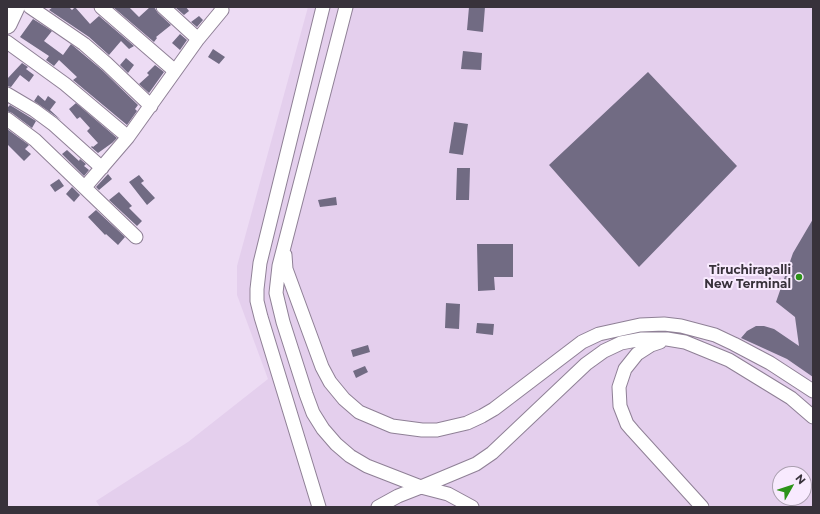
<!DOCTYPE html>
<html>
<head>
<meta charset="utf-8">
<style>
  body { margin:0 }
  #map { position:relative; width:820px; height:514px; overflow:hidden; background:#eddcf4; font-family:Montserrat,sans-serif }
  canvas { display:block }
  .frame { position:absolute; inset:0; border:8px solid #38323b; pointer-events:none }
  .north { position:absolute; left:772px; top:466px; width:40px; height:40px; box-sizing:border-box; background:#f8eafe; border:1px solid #aba0b0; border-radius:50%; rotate:51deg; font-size:11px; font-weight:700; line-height:16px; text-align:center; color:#38323b }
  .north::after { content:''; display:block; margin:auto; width:14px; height:18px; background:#2c9319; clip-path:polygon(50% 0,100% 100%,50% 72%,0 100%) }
</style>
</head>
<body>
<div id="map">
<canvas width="820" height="514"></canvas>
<div class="frame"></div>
<div class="north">N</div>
</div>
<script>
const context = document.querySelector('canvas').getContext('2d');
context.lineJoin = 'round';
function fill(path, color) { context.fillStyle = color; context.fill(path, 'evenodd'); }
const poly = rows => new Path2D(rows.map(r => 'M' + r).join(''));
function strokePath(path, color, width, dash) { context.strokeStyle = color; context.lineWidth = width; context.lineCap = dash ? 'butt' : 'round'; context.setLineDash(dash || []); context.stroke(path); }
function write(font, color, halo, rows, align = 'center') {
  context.font = font + ' Montserrat,sans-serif'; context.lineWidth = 4; context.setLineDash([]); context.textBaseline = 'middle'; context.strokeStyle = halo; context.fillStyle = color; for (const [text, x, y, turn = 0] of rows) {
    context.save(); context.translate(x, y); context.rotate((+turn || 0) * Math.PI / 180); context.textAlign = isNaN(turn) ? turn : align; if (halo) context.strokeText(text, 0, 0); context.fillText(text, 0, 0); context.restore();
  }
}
fill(poly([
  [308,7,813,7,813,507,100,507,96,501,188,442,268,379,237,295,237,266],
  [780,474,804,474,804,498,780,498]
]), '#e4cfed');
fill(poly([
  [53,7,69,7,72,10,75,7,90,24,99,16,134,46,129,49,121,41,109,55,89,37,49,10],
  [113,7,129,7,139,17,150,7,154,7,158,13,171,25,156,37,157,38,154,42],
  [175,7,186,7,189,11,184,15],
  [469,7,485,7,483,32,467,30],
  [199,16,203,20,197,27,191,22],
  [33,19,52,31,44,41,63,55,71,44,102,70,138,105,135,109,137,111,127,125,73,80,77,77,59,60,54,66,46,60,49,56,20,37],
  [180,34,187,40,180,50,172,43],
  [213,49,225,57,219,64,208,57],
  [463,51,482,53,481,70,461,69],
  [126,58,134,65,128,73,120,65],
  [22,63,28,67,26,69,34,75,29,82,20,75,11,87,7,86,7,79],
  [155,65,164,72,149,93,139,84,149,75,147,73],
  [648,72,737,166,639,267,549,165],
  [38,95,45,101,48,96,56,102,50,110,61,120,34,101],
  [76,103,117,138,112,143,98,153,91,147,92,146,93,147,98,143,87,131,90,128,80,117,77,119,69,109],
  [10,105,36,121,32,128,12,113,7,111,7,108],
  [454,122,468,124,463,155,449,153],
  [7,129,29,145,25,149,31,154,24,161,7,144],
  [67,150,79,161,80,159,86,164,84,166,89,170,84,176,62,154],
  [457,168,470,168,469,200,456,200],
  [108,174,112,179,99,190,96,187],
  [139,175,144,181,141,183,155,198,147,205,129,182],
  [59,179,64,186,55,192,50,185],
  [72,187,80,195,74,202,66,194],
  [119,192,132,206,129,208,142,221,137,226,109,200],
  [336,197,337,205,320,207,318,200],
  [96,210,125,237,118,245,106,234,105,235,88,217],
  [813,219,813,377,787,359,741,338,747,331,756,326,764,326,774,329,799,346,795,317,776,302,793,253],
  [477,244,513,244,513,277,494,277,495,290,478,291],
  [446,303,460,304,459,329,445,328],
  [477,323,494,324,493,335,476,333],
  [368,345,370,352,353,357,351,350],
  [365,366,368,372,356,378,353,371]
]), '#716b83');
const minor = poly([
  [30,7,84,44,107,64,151,106],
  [101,7,175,71],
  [163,7,198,39],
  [346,7,279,266,276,293,283,322,306,394,313,413,323,429,336,444,350,456,367,466,421,487,476,464,492,453,586,364,604,351,621,343,642,339,667,339,685,342,729,360,791,398,813,417],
  [7,42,65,84,128,137],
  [7,94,34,110,53,124,102,168],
  [7,119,35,140,136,237],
  [85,187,128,137,198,39,222,10,221,7],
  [285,255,286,269,322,367,330,382,344,399,359,412,392,426,422,430,437,430,467,423,482,416,494,409,582,342,599,334,640,325,664,324,681,326,715,335,734,344,770,363,813,391],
  [660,342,651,345,637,354,625,369,619,387,620,406,627,424,633,431,702,507],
  [319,507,261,317,257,301,257,289,260,263,323,7],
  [378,507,398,496,421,487,448,494,472,507]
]);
const highway = poly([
  [7,24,15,7]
]);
strokePath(minor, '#8f8096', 15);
strokePath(highway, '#8f8096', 21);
strokePath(minor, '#fff', 13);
strokePath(highway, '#fff', 19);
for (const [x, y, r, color] of [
  [799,277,4,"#2c9319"]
]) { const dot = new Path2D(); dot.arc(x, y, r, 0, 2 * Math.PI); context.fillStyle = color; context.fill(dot); strokePath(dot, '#f8eafe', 1.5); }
write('bold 12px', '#38323b', '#f8eafe', [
  ["Tiruchirapalli",791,270],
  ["New Terminal",791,284]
], 'right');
</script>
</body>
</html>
